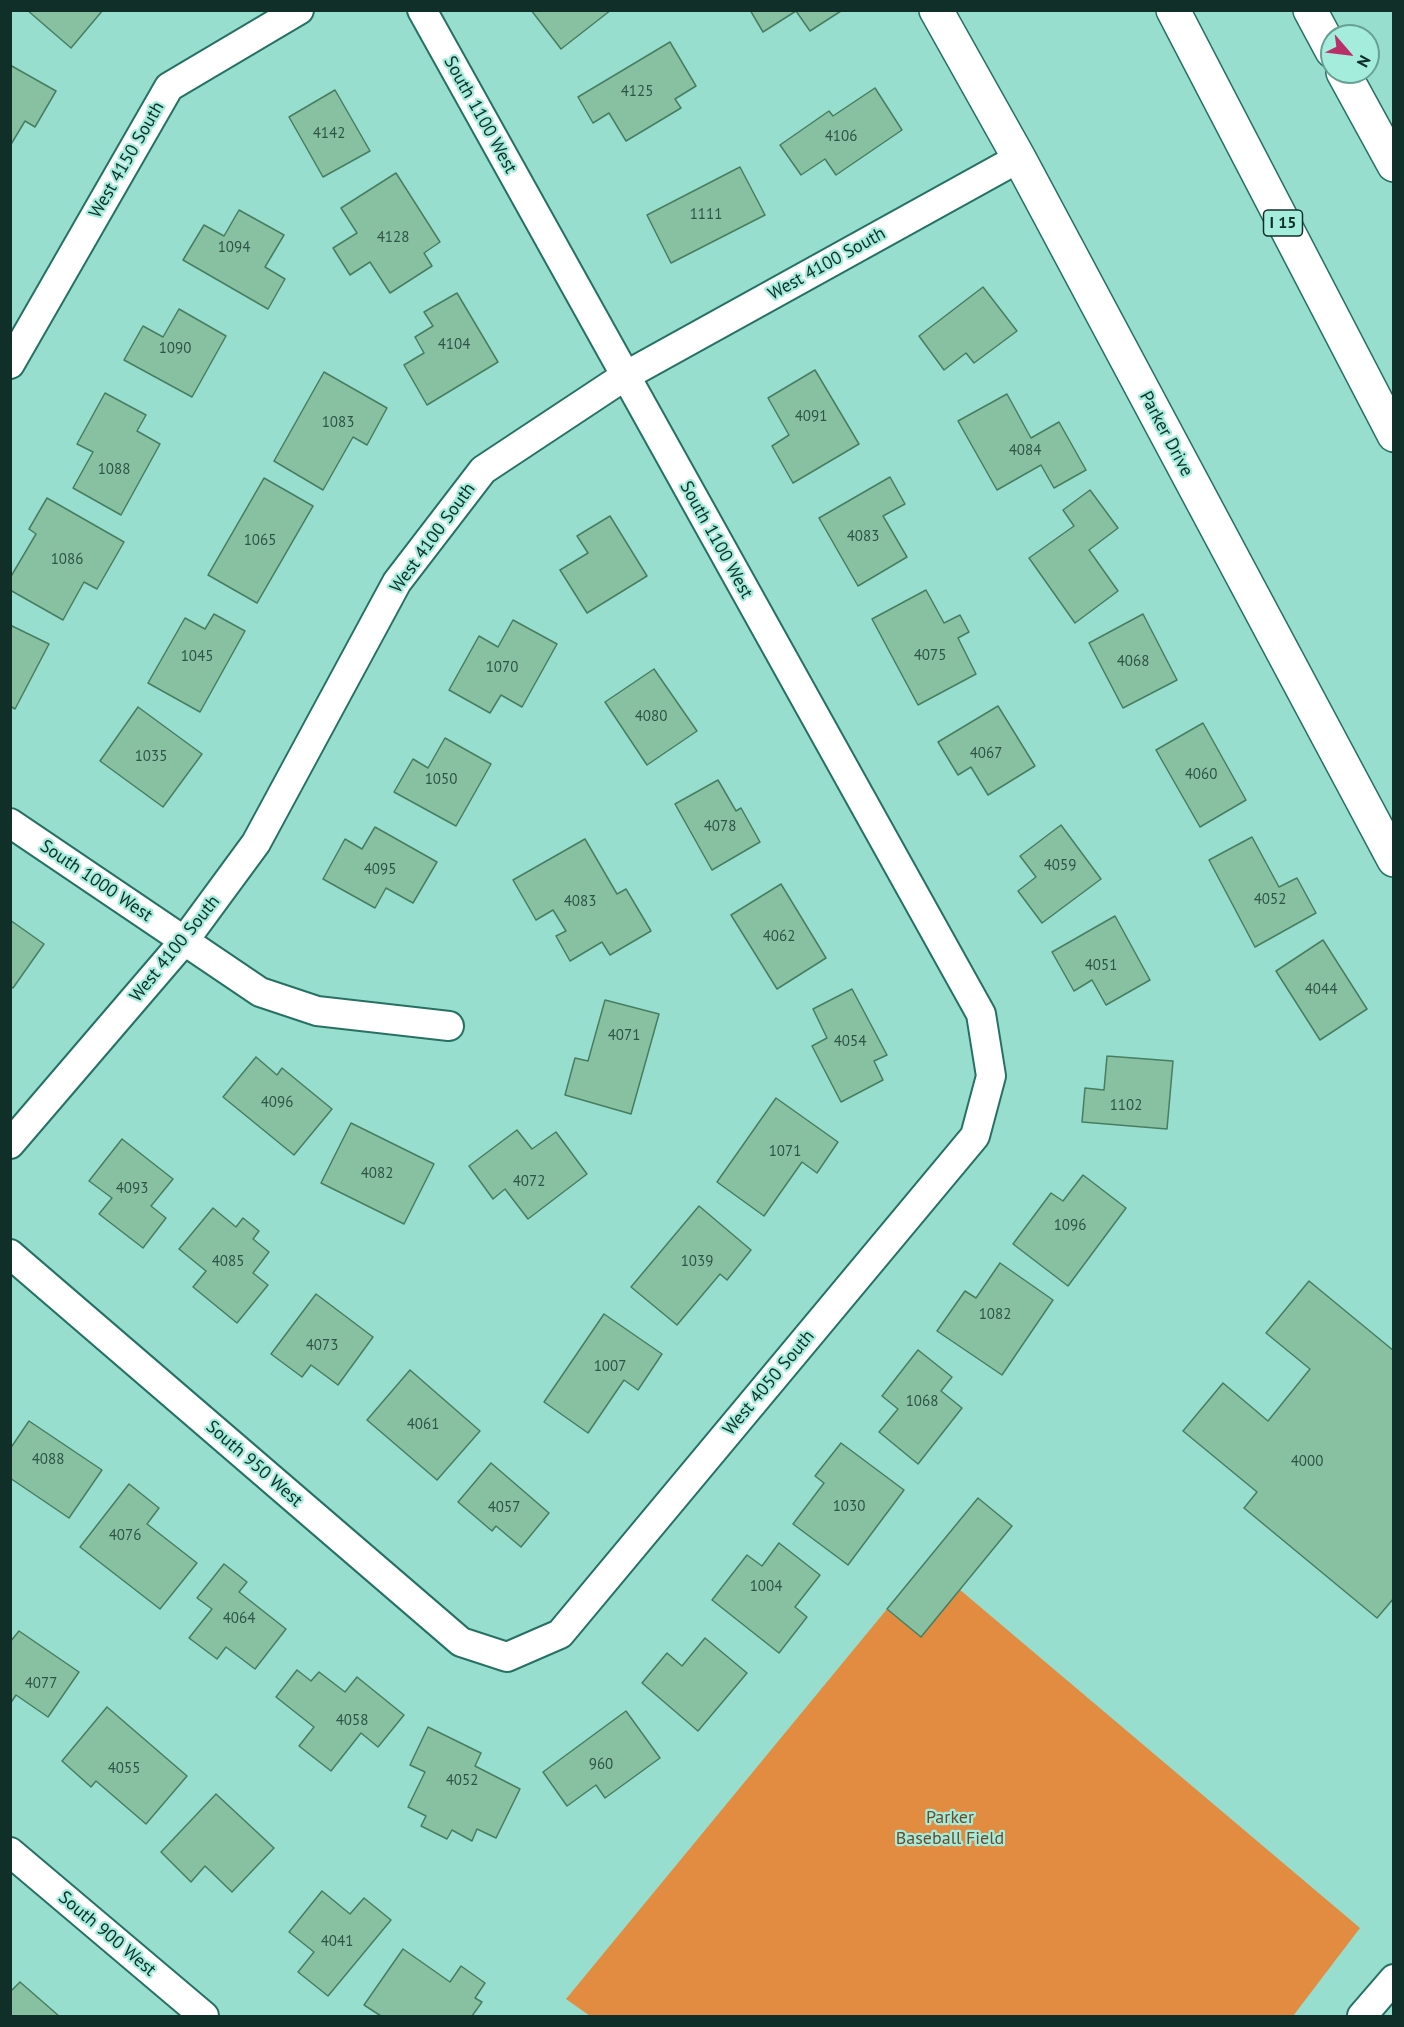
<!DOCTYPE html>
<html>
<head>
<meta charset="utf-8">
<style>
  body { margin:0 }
  #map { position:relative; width:1404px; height:2027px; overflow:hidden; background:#97decf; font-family:"PT Sans",sans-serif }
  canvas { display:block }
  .frame { position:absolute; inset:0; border:12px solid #102f29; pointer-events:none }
  .north { position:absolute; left:1320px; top:24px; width:60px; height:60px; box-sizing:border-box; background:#a4ecdc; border:2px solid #69a094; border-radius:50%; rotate:118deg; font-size:16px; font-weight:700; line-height:24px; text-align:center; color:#102f29 }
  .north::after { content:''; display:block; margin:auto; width:21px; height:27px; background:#b92f6a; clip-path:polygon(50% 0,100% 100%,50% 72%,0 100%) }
</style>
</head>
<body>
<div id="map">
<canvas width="1404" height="2027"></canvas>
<div class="frame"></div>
<div class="north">N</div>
</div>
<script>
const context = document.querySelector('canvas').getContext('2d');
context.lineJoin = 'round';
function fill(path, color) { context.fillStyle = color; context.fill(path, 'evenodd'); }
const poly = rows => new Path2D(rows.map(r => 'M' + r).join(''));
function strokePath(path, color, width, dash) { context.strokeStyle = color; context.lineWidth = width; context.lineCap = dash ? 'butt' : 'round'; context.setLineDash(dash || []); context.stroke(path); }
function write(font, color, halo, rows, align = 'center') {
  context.font = font + ' "PT Sans",sans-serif'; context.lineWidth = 4.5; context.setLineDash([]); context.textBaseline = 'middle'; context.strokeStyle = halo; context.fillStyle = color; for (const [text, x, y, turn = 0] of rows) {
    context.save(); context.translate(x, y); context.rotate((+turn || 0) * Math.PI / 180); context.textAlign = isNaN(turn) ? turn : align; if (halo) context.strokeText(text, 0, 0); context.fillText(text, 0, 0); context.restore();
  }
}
fill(poly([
  [959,1589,1360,1928,1293,2016,590,2016,566,1999,887,1609,921,1637]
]), '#e18c40');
const building = poly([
  [27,10,103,10,71,48,27,10],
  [531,10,611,10,561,49,531,10],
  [750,10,840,10,841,11,810,31,796,11,763,32,750,10],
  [670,42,696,86,675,99,681,108,626,141,609,113,593,123,578,97,670,42],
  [10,65,56,91,35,127,25,121,10,146,10,65],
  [875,88,902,130,836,175,825,159,801,175,780,145,829,111,833,116,875,88],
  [335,90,370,151,323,177,289,117,335,90],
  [740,167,765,215,671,263,647,215,740,167],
  [396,173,440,242,424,253,432,266,390,293,370,262,350,275,333,248,357,233,341,208,396,173],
  [239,210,284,235,265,267,285,279,268,309,183,260,204,225,224,236,239,210],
  [983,287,1017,331,974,363,966,353,944,370,919,336,983,287],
  [457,293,498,362,427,405,404,365,424,353,415,337,433,326,424,312,457,293],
  [179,309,226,336,192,397,124,360,143,326,163,337,179,309],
  [815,370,859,444,793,483,772,446,789,435,768,398,815,370],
  [324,372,387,408,367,445,353,437,323,490,274,461,324,372],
  [105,393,146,415,137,431,160,444,121,515,73,488,93,452,77,444,105,393],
  [1007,394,1031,438,1059,422,1086,470,1054,488,1041,465,997,490,958,421,1007,394],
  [890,477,905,504,883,516,907,557,858,586,819,518,890,477],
  [264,478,313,506,257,603,208,575,264,478],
  [1090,490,1118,528,1089,550,1118,591,1075,623,1029,558,1074,526,1063,510,1090,490],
  [47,498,124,542,97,589,84,582,63,620,10,590,10,578,36,534,29,529,47,498],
  [610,516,647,576,587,613,560,570,588,553,577,536,610,516],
  [926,590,944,623,960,615,969,632,958,638,976,674,918,705,872,619,926,590],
  [214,614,245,631,200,712,148,683,185,618,205,629,214,614],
  [1143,614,1177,680,1123,708,1089,643,1143,614],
  [513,620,557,644,522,707,501,695,490,713,449,690,479,636,498,647,513,620],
  [10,625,49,644,15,709,10,706,10,625],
  [654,669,697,731,647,765,605,702,654,669],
  [998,706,1035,766,988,795,971,767,958,775,938,742,998,706],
  [138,707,202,754,163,807,100,761,138,707],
  [1203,723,1246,800,1200,827,1156,750,1203,723],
  [445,738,491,764,456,826,394,792,413,759,428,768,445,738],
  [718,780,736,811,741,808,760,842,712,870,675,804,718,780],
  [1061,825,1101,879,1042,923,1018,891,1036,877,1020,856,1061,825],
  [375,827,437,862,413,903,386,888,375,908,323,879,345,839,362,849,375,827],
  [1252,837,1279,887,1297,878,1316,913,1255,947,1209,860,1252,837],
  [585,839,617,894,626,889,651,931,610,955,602,942,570,961,556,936,566,931,553,910,536,920,513,880,585,839],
  [781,884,826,958,777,989,731,915,781,884],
  [1115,916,1150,980,1106,1005,1092,980,1074,991,1052,952,1115,916],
  [10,920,44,944,13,988,10,986,10,920],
  [1323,940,1367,1009,1320,1040,1276,971,1323,940],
  [852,989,887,1055,874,1061,883,1080,841,1102,812,1046,827,1038,813,1009,852,989],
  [605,1000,659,1014,631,1114,565,1095,575,1058,588,1061,605,1000],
  [1107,1056,1173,1061,1167,1129,1082,1122,1085,1088,1104,1090,1107,1056],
  [256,1057,277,1075,282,1068,332,1109,294,1155,223,1097,256,1057],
  [776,1098,838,1142,817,1173,802,1162,764,1216,717,1182,776,1098],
  [351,1123,434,1164,404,1224,321,1183,351,1123],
  [517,1130,532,1149,556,1132,587,1174,528,1219,505,1189,493,1199,469,1166,517,1130],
  [122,1139,173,1179,151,1206,166,1218,143,1248,99,1214,112,1198,89,1181,122,1139],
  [1083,1175,1126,1208,1068,1286,1013,1244,1051,1193,1063,1201,1083,1175],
  [699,1206,751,1250,727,1280,720,1274,677,1325,631,1287,699,1206],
  [213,1208,236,1227,243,1218,259,1231,253,1239,269,1252,253,1273,268,1285,237,1323,193,1287,206,1271,179,1249,213,1208],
  [1000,1263,1053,1300,1002,1375,937,1331,965,1291,976,1298,1000,1263],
  [1309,1281,1394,1351,1394,1598,1377,1618,1244,1508,1257,1492,1183,1431,1223,1383,1268,1421,1310,1369,1266,1333,1309,1281],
  [316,1294,373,1337,338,1385,311,1365,302,1377,271,1354,316,1294],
  [604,1314,662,1354,638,1390,624,1380,588,1433,544,1402,604,1314],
  [918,1350,952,1377,941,1391,962,1408,918,1464,879,1432,898,1409,882,1396,918,1350],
  [410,1370,480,1431,437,1480,367,1420,410,1370],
  [29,1421,102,1470,69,1518,10,1478,10,1449,29,1421],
  [841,1443,904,1490,848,1565,793,1524,824,1483,815,1476,841,1443],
  [491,1463,549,1513,521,1547,496,1526,492,1531,458,1502,491,1463],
  [129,1484,159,1508,147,1524,197,1563,160,1609,80,1547,129,1484],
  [978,1498,1012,1526,921,1637,887,1609,978,1498],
  [779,1543,820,1575,795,1607,807,1617,779,1653,712,1600,747,1555,762,1566,779,1543],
  [224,1564,247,1582,239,1592,286,1629,255,1669,226,1647,217,1659,189,1638,212,1609,197,1598,224,1564],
  [19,1631,79,1672,48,1717,16,1695,10,1704,10,1642,19,1631],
  [705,1638,747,1673,698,1731,642,1683,667,1653,682,1666,705,1638],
  [297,1670,311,1681,319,1672,345,1692,357,1677,404,1715,378,1747,361,1733,331,1771,299,1746,314,1727,276,1697,297,1670],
  [107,1707,187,1776,146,1824,96,1781,91,1787,62,1761,107,1707],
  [626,1711,660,1758,605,1798,596,1785,567,1806,543,1772,626,1711],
  [428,1727,481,1753,475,1766,520,1789,496,1838,477,1829,472,1841,452,1830,447,1839,421,1826,426,1816,408,1807,425,1772,410,1765,428,1727],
  [216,1794,274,1848,232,1892,205,1866,191,1882,161,1852,216,1794],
  [322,1891,350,1914,364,1898,391,1920,328,1996,298,1972,314,1952,289,1932,322,1891],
  [403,1949,450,1982,461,1966,485,1983,475,1998,482,2002,472,2016,381,2016,364,2005,403,1949],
  [20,1982,59,2016,10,2016,10,1992,20,1982]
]);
fill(building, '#88c1a1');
strokePath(building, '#477e61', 1.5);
const street = poly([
  [10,364,169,87,299,10],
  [10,823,260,992,317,1011,449,1026],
  [10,1144,184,941,256,843,397,582,483,470,625,376,1019,158],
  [10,1254,461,1642,507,1657,560,1634,975,1136,991,1076,981,1014,422,10],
  [10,1852,204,2016],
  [1362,2016,1394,1979]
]);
const secondary = poly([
  [936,10,1019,158,1394,860]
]);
const highway = poly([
  [1173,10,1394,435],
  [1310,10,1332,51],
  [1343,72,1394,165]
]);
strokePath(street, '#277164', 32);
strokePath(secondary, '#277164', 36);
strokePath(highway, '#277164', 36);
strokePath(street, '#fff', 28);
strokePath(secondary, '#fff', 33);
strokePath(highway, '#fff', 33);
write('15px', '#2e5447', null, [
  ["4125",637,92],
  ["4142",329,134],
  ["4106",841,137],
  ["1111",706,215],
  ["4128",393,238],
  ["1094",234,248],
  ["4104",454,345],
  ["1090",175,349],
  ["4091",811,417],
  ["1083",338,423],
  ["4084",1025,451],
  ["1088",114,470],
  ["4083",863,537],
  ["1065",260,541],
  ["1086",67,560],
  ["4075",930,656],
  ["1045",197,657],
  ["4068",1133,662],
  ["1070",502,668],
  ["4080",651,717],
  ["4067",986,754],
  ["1035",151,757],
  ["4060",1201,775],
  ["1050",441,780],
  ["4078",720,827],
  ["4059",1060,866],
  ["4095",380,870],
  ["4052",1270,900],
  ["4083",580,902],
  ["4062",779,937],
  ["4051",1101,966],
  ["4044",1321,990],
  ["4071",624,1036],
  ["4054",850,1042],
  ["4096",277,1103],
  ["1102",1126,1106],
  ["1071",785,1152],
  ["4082",377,1174],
  ["4072",529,1182],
  ["4093",132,1189],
  ["1096",1070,1226],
  ["4085",228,1262],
  ["1039",697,1262],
  ["1082",995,1315],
  ["4073",322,1346],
  ["1007",610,1367],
  ["1068",922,1402],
  ["4061",423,1425],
  ["4088",48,1460],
  ["4000",1307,1462],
  ["1030",849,1507],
  ["4057",504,1508],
  ["4076",125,1536],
  ["1004",766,1587],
  ["4064",239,1619],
  ["4077",41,1684],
  ["4058",352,1721],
  ["960",601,1765],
  ["4055",124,1769],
  ["4052",462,1781],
  ["4041",337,1942]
]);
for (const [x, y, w] of [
  [1283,223,39]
]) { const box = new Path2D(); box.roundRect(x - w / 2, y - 13, w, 26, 4.5); context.fillStyle = '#a4ecdc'; context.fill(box); strokePath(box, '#102f29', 1.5); }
write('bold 16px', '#102f29', null, [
  ["I 15",1283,223]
]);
write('18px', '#102f29', '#a4ecdc', [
  ["South 1100 West",480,115,61],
  ["West 4150 South",127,160,-60],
  ["West 4100 South",827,264,-29],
  ["Parker Drive",1166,434,62],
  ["West 4100 South",433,538,-54],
  ["South 1100 West",716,540,61],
  ["South 1000 West",96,881,34],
  ["West 4100 South",175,949,-51],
  ["West 4050 South",769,1383,-50],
  ["South 950 West",254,1464,41],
  ["South 900 West",107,1934,40]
]);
write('18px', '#714825', '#a4ecdc', [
  ["Parker",950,1818],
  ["Baseball Field",950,1839]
]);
</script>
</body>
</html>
